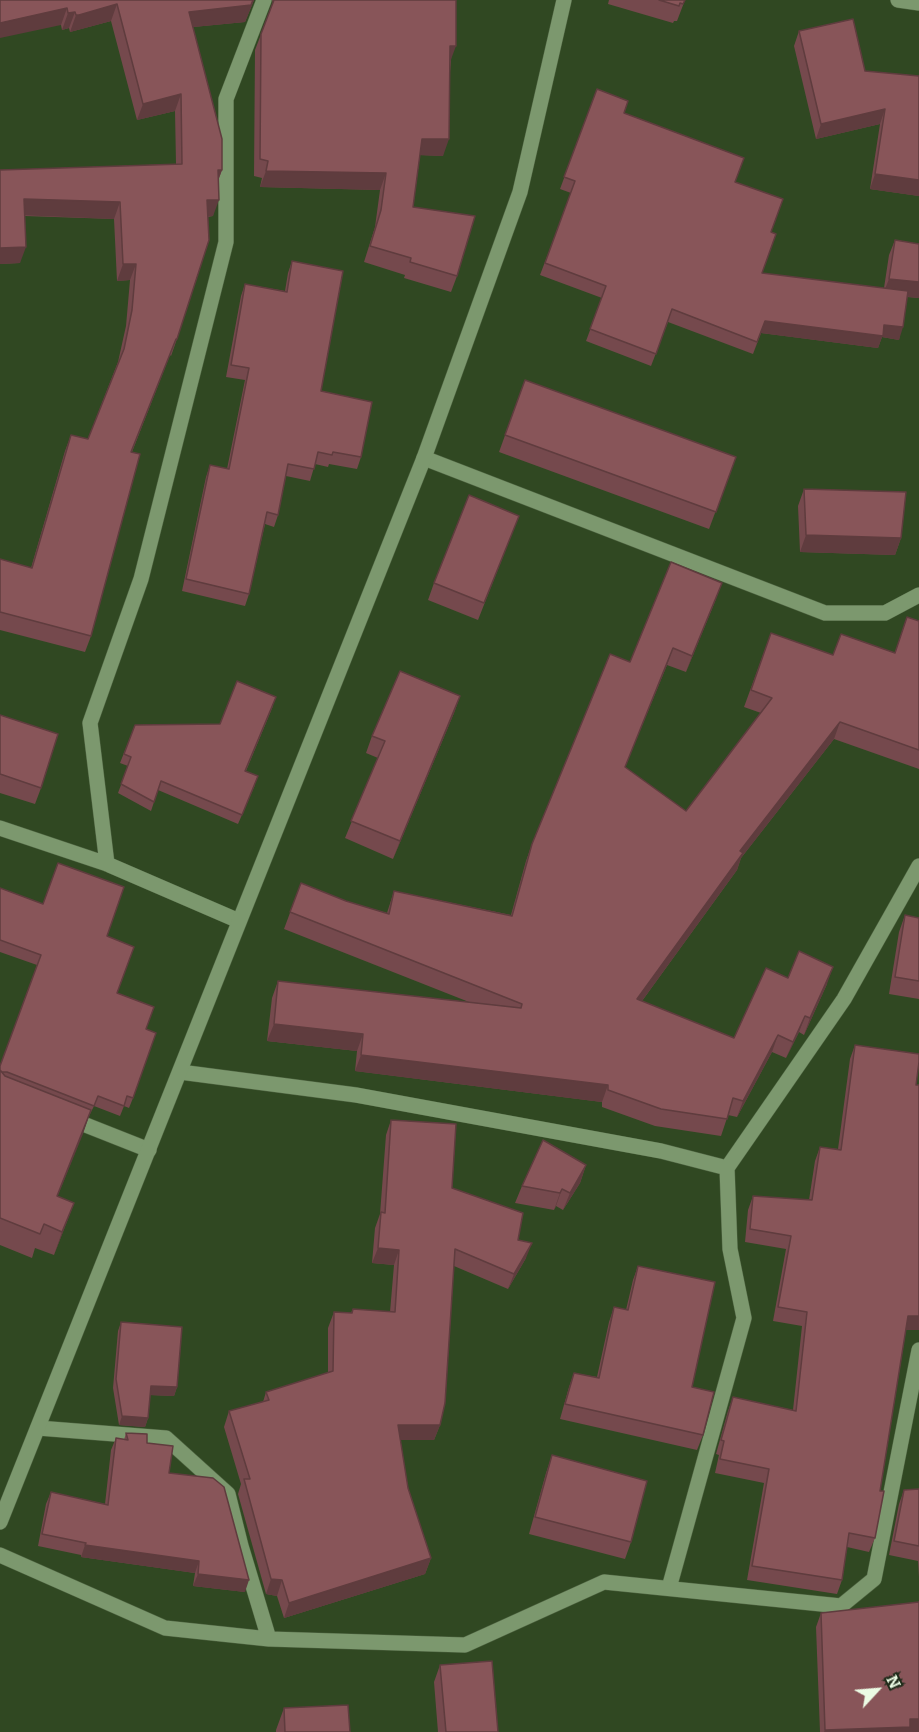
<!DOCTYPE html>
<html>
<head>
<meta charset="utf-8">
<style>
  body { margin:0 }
  #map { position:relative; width:919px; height:1732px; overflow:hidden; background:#304822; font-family:Bitter,serif }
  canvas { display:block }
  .north { position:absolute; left:847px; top:1660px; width:60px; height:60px; -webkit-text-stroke:4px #202b1a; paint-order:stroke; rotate:64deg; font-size:16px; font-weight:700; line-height:24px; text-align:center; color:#ebfbe4 }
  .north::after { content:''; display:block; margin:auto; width:21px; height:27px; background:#ebfbe4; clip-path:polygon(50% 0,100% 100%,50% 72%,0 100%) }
</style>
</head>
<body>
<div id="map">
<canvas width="919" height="1732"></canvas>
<div class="north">N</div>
</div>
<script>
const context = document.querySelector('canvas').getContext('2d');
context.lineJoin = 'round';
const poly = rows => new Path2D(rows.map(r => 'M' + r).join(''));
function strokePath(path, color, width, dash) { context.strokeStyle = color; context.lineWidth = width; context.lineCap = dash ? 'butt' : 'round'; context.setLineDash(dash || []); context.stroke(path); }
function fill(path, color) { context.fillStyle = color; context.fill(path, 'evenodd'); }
const minor = poly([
  [898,0,919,3],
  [424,458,825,613,885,613,919,595],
  [0,828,107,864,239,921],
  [107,864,90,723,141,579,226,242,226,99,264,0],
  [180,1072,356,1095,661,1151,727,1168,844,999,919,866],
  [68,1118,149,1150],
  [38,1428,166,1438,228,1494,241,1546,269,1639],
  [0,1555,165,1628,269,1639,465,1645,604,1582,841,1606,874,1579,919,1350],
  [669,1588,744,1318,730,1249,727,1168]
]);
const tertiary = poly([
  [0,1522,424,458,520,192,564,0]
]);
strokePath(minor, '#4e6341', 16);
strokePath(tertiary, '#4e6341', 16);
strokePath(minor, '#7c986e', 15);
strokePath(tertiary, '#7c986e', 15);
fill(poly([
  [0,0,254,0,245,22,193,27,222,170,218,181,213,216,208,217,177,339,171,356,170,355,132,452,91,636,85,652,0,630,0,559,31,568,65,451,71,435,88,439,118,362,126,326,130,280,117,281,114,219,25,216,20,263,0,264,0,170,176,164,175,111,137,120,111,21,70,32,69,28,62,30,61,25],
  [272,0,456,0,443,156,420,155,413,207,457,276,451,292,404,278,405,275,364,262,375,227,380,190,260,187,262,178,254,176,255,50,273,3],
  [609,0,685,0,677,21,674,21,673,23,608,4],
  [799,31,865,71,919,76,919,196,870,189,880,124,816,139,794,46],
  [597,89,624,113,736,182,771,232,762,273,884,288,889,255,895,240,919,244,919,298,907,297,899,340,882,337,878,348,761,333,753,354,668,322,651,366,586,341,602,298,540,275,571,193,560,189],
  [292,261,321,391,361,457,357,469,329,464,328,467,315,464,310,481,286,476,278,515,274,527,265,524,249,594,245,606,182,591,206,477,210,465,227,469,245,380,226,377,241,296,245,284,285,291,288,273],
  [525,380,736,457,709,529,499,452],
  [804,489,901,538,895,555,800,552,798,506],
  [519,516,478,620,428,600,434,583],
  [716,599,686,672,667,665,625,767,686,811,761,713,744,707,771,633,833,655,894,653,919,621,919,769,834,739,741,858,737,870,642,1001,734,1038,788,978,827,984,804,1035,799,1032,786,1058,772,1052,737,1117,728,1115,721,1136,655,1126,602,1107,602,1102,355,1071,357,1051,267,1041,272,998,278,981,469,1002,284,929,301,883,346,901,387,913,394,891,511,915,526,861,532,844,630,662],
  [460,696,454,713,393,859,345,838,378,758,366,753,372,736],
  [273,706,246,771,255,785,238,824,158,790,151,811,118,793,128,766,120,763,135,725,220,724],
  [0,715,41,788,35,804,0,793],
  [0,888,107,936,117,993,146,1029,133,1098,129,1108,124,1106,120,1116,94,1106,89,1116,57,1196,74,1203,54,1255,35,1248,32,1258,0,1245,0,1066,37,965,0,952],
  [905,915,919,918,919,999,889,994,899,932],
  [855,1045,916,1085,919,1165,919,1330,906,1330,880,1491,875,1538,869,1552,847,1547,842,1580,837,1594,747,1580,764,1483,715,1473,719,1455,716,1454,728,1411,733,1397,793,1410,802,1326,773,1321,786,1249,745,1242,748,1210,753,1196,809,1200,815,1161,820,1147,838,1149,850,1059],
  [391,1120,452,1188,518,1240,526,1258,508,1289,454,1266,440,1425,434,1440,400,1440,408,1488,431,1558,425,1574,284,1618,277,1596,266,1594,238,1494,241,1484,224,1427,229,1411,263,1402,266,1392,328,1373,328,1328,334,1312,351,1313,353,1309,390,1312,394,1265,372,1263,375,1228,380,1214,386,1135],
  [586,1165,580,1183,563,1210,556,1206,554,1210,515,1203,522,1186],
  [638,1266,692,1387,703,1435,697,1450,560,1419,569,1387,574,1373,597,1377,609,1322,614,1307,626,1310,633,1280],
  [121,1322,177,1387,174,1396,150,1395,148,1418,145,1427,119,1425,113,1388,118,1331],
  [126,1433,147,1443,169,1473,245,1592,193,1586,195,1573,81,1557,81,1555,38,1546,46,1504,51,1492,105,1504,111,1450,116,1438,124,1440],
  [552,1455,631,1542,625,1559,529,1534,546,1473],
  [919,1489,919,1577,918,1561,889,1555,899,1504,904,1490],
  [821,1613,919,1732,820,1732,816,1627],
  [440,1665,498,1732,438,1732,434,1682],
  [284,1708,350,1732,276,1732,276,1730]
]), '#75494d');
fill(poly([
  [254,0,245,22,183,28,189,12],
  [117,4,111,21,70,32,76,15],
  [67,8,61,25,0,38,0,23],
  [75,12,69,28,62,30,68,13],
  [450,46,456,46,450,62],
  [181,94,175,111,137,120,143,104],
  [885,109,880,124,816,139,821,124],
  [422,139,449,139,443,156,416,155],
  [218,170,222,170,216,186],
  [266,171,386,173,380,190,260,187],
  [875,174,919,180,919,196,870,189],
  [24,199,120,202,114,219,18,215],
  [207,200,219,200,213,216,201,217],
  [26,247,20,263,0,264,0,248],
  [123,264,136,264,130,280,117,281],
  [889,279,919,282,919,298,883,294],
  [765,321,884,325,903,327,899,340,882,337,878,348,761,333,753,354],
  [806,535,901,538,895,555,800,552],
  [722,583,716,599,686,672,692,656],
  [673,648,667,665,618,783,625,767],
  [460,696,454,713,393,859,400,841],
  [840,722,834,739,741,858,737,870,631,1016,637,999,740,851],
  [833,967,827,984,804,1035,810,1018],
  [805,1016,799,1032,786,1058,793,1042],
  [274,1024,363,1034,357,1051,267,1041],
  [778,1035,772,1052,737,1117,743,1101],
  [361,1055,608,1085,602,1102,355,1071],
  [91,1110,83,1134,48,1220,57,1196],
  [586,1165,580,1183,563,1210,570,1193],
  [562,1189,556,1206,554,1210,560,1193],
  [74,1203,65,1227,54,1255,62,1232],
  [532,1243,526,1258,508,1289,514,1274],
  [378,1248,399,1250,394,1265,372,1263],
  [908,1316,919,1316,919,1330,903,1330],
  [151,1386,177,1387,174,1396,148,1395],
  [122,1416,148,1418,145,1427,119,1425],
  [398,1425,440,1425,434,1440,392,1440],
  [85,1545,199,1561,195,1573,81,1557],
  [431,1558,425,1574,284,1618,289,1603],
  [198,1574,249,1580,245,1592,193,1586],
  [271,1579,282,1580,277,1596,266,1594],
  [910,1719,919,1719,919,1732,824,1732,825,1730]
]), '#5f3c3e');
const building = poly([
  [0,0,253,0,251,5,189,12,222,139,222,170,218,170,219,200,207,200,209,240,177,339,176,339,131,452,140,454,91,636,0,612,0,559,32,568,71,435,88,439,124,349,132,310,136,264,123,264,120,202,24,199,26,247,0,248,0,170,182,164,181,94,143,104,117,4,79,15,76,15,75,12,68,13,67,8,0,23,0,0],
  [274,0,456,0,456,46,450,46,449,139,422,139,413,207,475,216,457,276,410,262,411,258,370,246,381,210,386,173,266,171,268,161,260,159,261,34,274,0],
  [659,0,685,0,683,4,680,3,679,6,659,0],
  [853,19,865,71,919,76,919,180,875,174,885,109,821,124,799,31,853,19],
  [597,89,628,101,624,113,744,158,735,182,783,199,771,232,776,234,762,273,908,291,903,327,884,325,883,336,765,321,757,342,672,309,656,354,590,329,606,286,545,263,575,181,564,177,597,89],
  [895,240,919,244,919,282,889,279,895,240],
  [292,261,343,271,321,391,372,402,361,457,333,452,332,455,318,452,314,469,288,464,278,515,267,512,249,594,186,579,210,465,229,469,249,368,231,365,245,284,287,292,292,261],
  [525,380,736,457,716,512,505,435,525,380],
  [804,489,906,492,901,538,806,535,804,489],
  [469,495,519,516,484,603,434,583,469,495],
  [671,562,722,583,692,656,673,648,625,767,686,811,772,698,751,690,771,633,833,655,841,634,895,653,907,617,919,621,919,750,840,722,740,851,743,853,637,999,734,1038,766,968,788,978,799,951,833,967,810,1018,805,1016,793,1042,778,1035,743,1101,733,1098,727,1119,661,1109,608,1090,608,1085,361,1055,363,1034,274,1024,278,981,521,1008,522,1004,290,912,301,883,346,901,389,914,394,891,512,916,532,844,610,654,630,662,671,562],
  [400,671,460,696,400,841,351,821,385,741,372,736,400,671],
  [237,681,276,697,245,771,258,776,242,815,161,781,154,802,121,784,131,757,124,754,135,725,220,724,237,681],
  [0,715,58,734,41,788,0,774,0,715],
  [58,863,124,887,107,936,134,947,117,993,154,1007,146,1029,156,1033,133,1098,127,1096,124,1106,98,1096,94,1106,7,1072,2,1072,0,1070,0,1066,41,955,0,940,0,888,43,904,58,863],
  [905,915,919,918,919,981,895,977,905,915],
  [855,1045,919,1054,919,1062,916,1085,919,1085,919,1316,908,1316,880,1491,884,1491,875,1538,849,1533,842,1580,752,1566,769,1469,720,1459,724,1441,721,1440,733,1397,796,1411,807,1312,778,1307,791,1236,750,1229,753,1196,812,1200,820,1147,841,1150,855,1045],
  [0,1070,5,1076,91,1110,57,1196,74,1203,62,1232,44,1224,40,1234,0,1218,0,1070],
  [391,1120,456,1124,452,1188,523,1213,518,1240,532,1243,514,1274,455,1249,445,1403,440,1425,398,1425,408,1488,431,1558,289,1603,282,1580,271,1579,244,1479,250,1479,229,1411,269,1400,266,1392,333,1371,334,1312,352,1313,353,1309,395,1312,399,1250,378,1248,381,1212,385,1213,391,1120],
  [543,1140,586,1165,570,1193,562,1189,560,1193,522,1186,543,1140],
  [638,1266,715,1282,692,1387,714,1392,703,1435,565,1404,574,1373,599,1378,614,1307,628,1310,638,1266],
  [121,1322,182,1327,177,1387,151,1386,148,1418,122,1416,116,1379,121,1322],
  [126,1433,147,1434,147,1443,173,1446,169,1473,213,1478,224,1487,249,1580,198,1574,199,1561,85,1545,86,1543,42,1534,51,1492,108,1505,116,1438,128,1440,126,1433],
  [552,1455,647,1481,631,1542,535,1517,552,1455],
  [919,1489,919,1546,894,1541,904,1490,919,1489],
  [919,1602,919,1719,910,1719,910,1727,825,1730,821,1613,919,1602],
  [492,1661,498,1732,446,1732,440,1665,492,1661],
  [348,1705,350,1732,285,1732,284,1708,348,1705]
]);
fill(building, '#885559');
strokePath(building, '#5f3c3e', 1.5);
</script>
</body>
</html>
